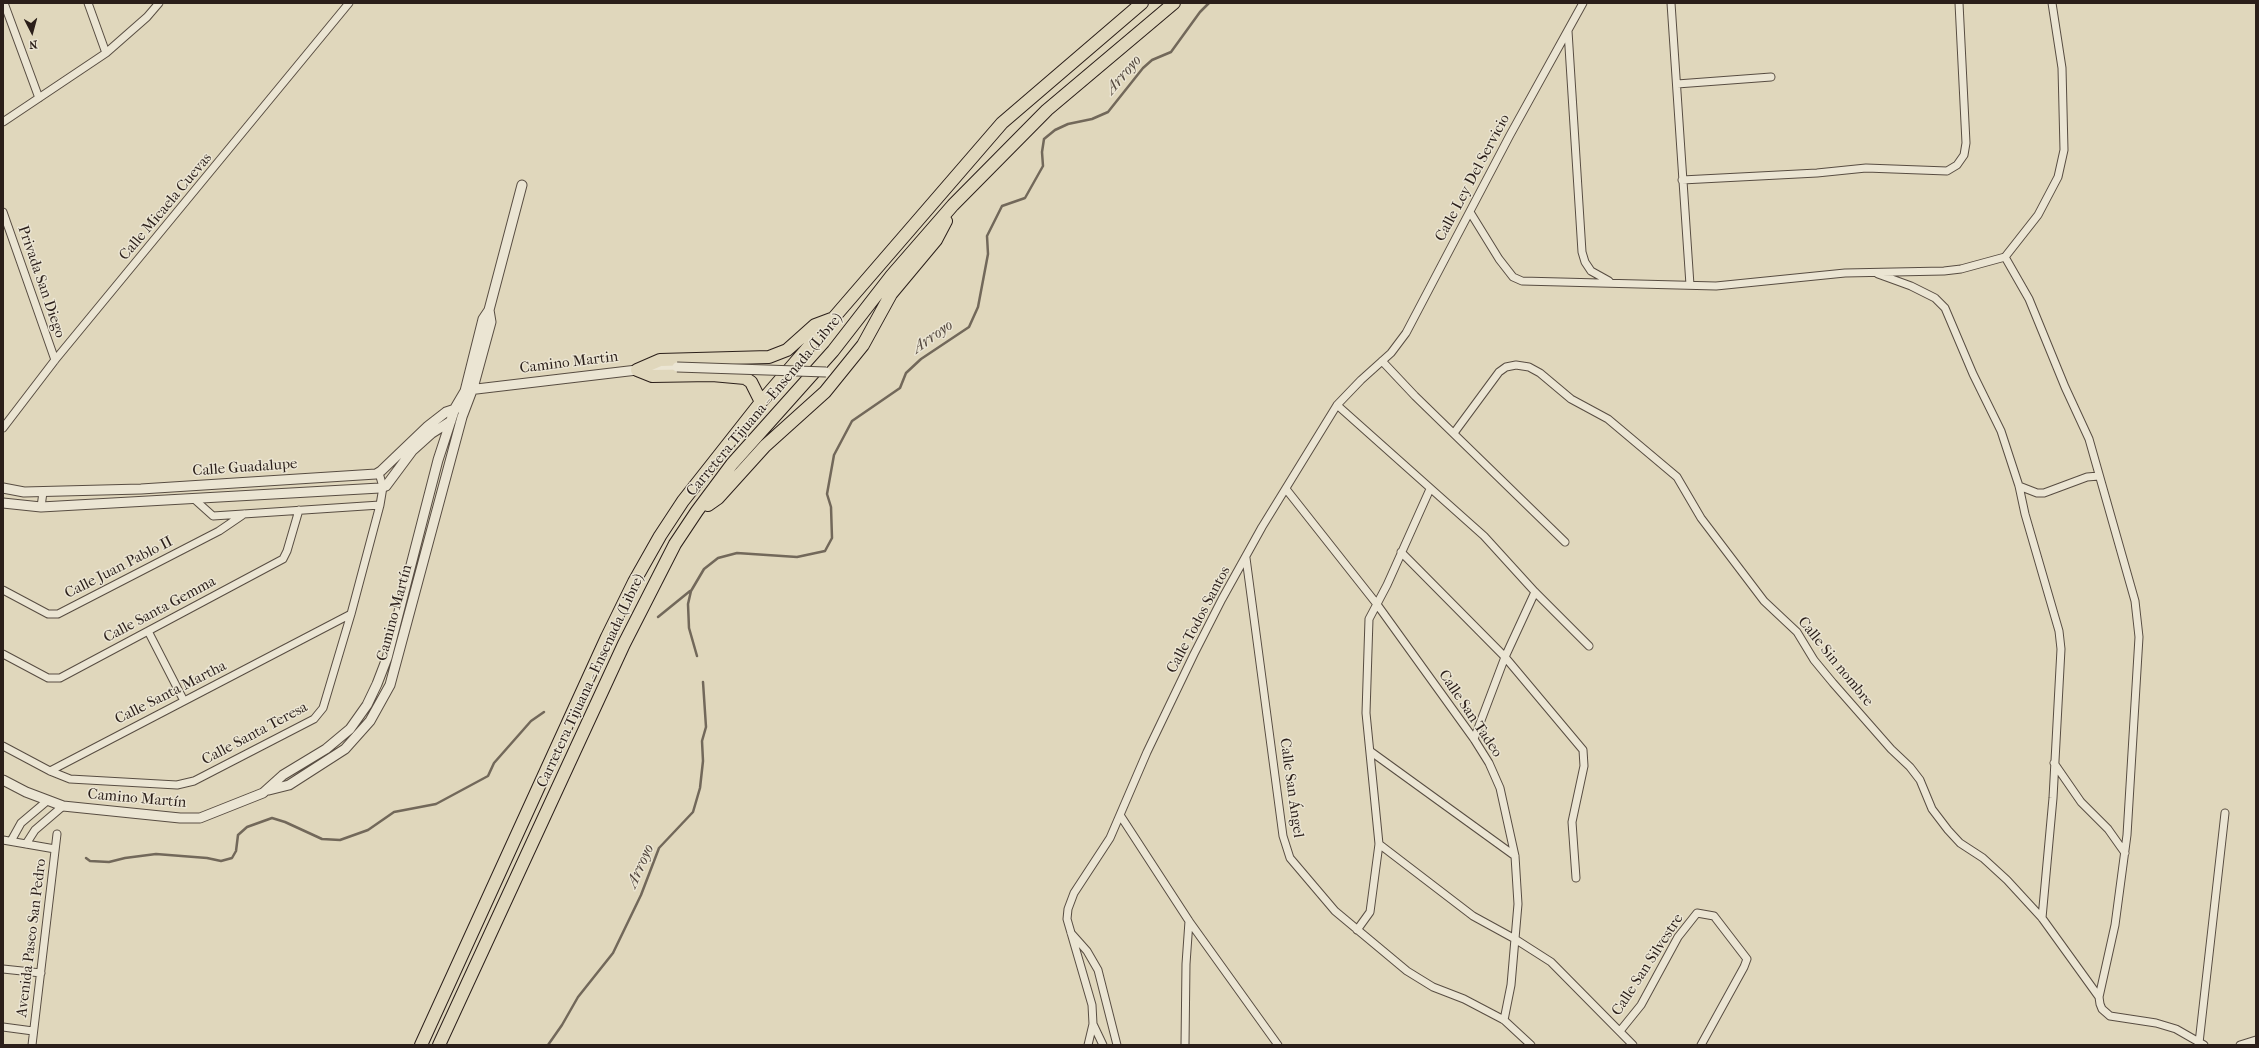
<!DOCTYPE html>
<html>
<head>
<meta charset="utf-8">
<style>
  body { margin:0 }
  #map { position:relative; width:2259px; height:1048px; overflow:hidden; background:#e0d7bc; font-family:"IM FELL French Canon",serif }
  canvas { display:block }
  .frame { position:absolute; inset:0; border:4px solid #2b1f1a; pointer-events:none }
  .north { position:absolute; left:12px; top:12px; width:40px; height:40px; -webkit-text-stroke:3px #ebe5d3; paint-order:stroke; rotate:174deg; font-size:11px; font-weight:700; line-height:16px; text-align:center; color:#2b1f1a }
  .north::after { content:''; display:block; margin:auto; width:14px; height:18px; background:#2b1f1a; clip-path:polygon(50% 0,100% 100%,50% 72%,0 100%) }
</style>
</head>
<body>
<div id="map">
<canvas width="2259" height="1048"></canvas>
<div class="frame"></div>
<div class="north">N</div>
</div>
<script>
const context = document.querySelector('canvas').getContext('2d');
context.lineJoin = 'round';
const poly = rows => new Path2D(rows.map(r => 'M' + r).join(''));
function strokePath(path, color, width, dash) { context.strokeStyle = color; context.lineWidth = width; context.lineCap = dash ? 'butt' : 'round'; context.setLineDash(dash || []); context.stroke(path); }
function write(font, color, halo, rows, align = 'center') {
  context.font = font + ' "IM FELL French Canon",serif'; context.lineWidth = 3; context.setLineDash([]); context.textBaseline = 'middle'; context.strokeStyle = halo; context.fillStyle = color; for (const [text, x, y, turn = 0] of rows) {
    context.save(); context.translate(x, y); context.rotate((+turn || 0) * Math.PI / 180); context.textAlign = isNaN(turn) ? turn : align; if (halo) context.strokeText(text, 0, 0); context.fillText(text, 0, 0); context.restore();
  }
}
strokePath(poly([
  [658,617,690,591],
  [697,656,689,628,688,604,691,591,704,569,718,558,737,553,797,557,825,551,832,538,831,507,827,494,834,455,852,421,900,388,906,373,921,359,969,327,978,307,988,254,987,236,1002,206,1025,198,1043,166,1042,152,1044,139,1055,130,1068,124,1092,119,1108,112,1143,68,1152,60,1171,52,1200,12,1209,3],
  [86,858,90,861,109,862,125,858,156,854,207,858,221,861,232,858,236,851,238,835,247,827,272,818,285,822,322,839,340,840,368,830,394,812,436,804,488,776,494,763,531,721,544,712],
  [548,1045,562,1025,578,997,613,953,641,895,659,848,693,812,700,788,703,761,702,741,706,727,703,682]
]), '#72685a', 2.5);
const minor = poly([
  [4,3,39,98],
  [88,3,106,53],
  [1671,3,1690,285],
  [1568,31,1582,252,1585,262,1591,271,1609,281],
  [1677,84,1771,77],
  [3,122,106,53,147,17,159,3],
  [1682,180,1817,173,1866,168,1947,171,1957,165,1964,155,1966,143,1959,3],
  [3,212,55,360],
  [1470,212,1499,259,1513,277,1522,281,1716,286,1845,273,1944,271,1961,269,2005,257,2038,215,2058,177,2064,150,2062,68,2052,3],
  [2005,257,2029,299,2065,387,2089,439,2135,601,2139,637,2127,835,2115,925,2099,997,2100,1004,2102,1009,2110,1016,2156,1023,2176,1029,2204,1045],
  [1878,274,1911,286,1935,298,1945,308,1973,374,2001,431,2019,486,2025,514,2059,631,2061,649,2053,798,2042,918],
  [1382,361,1415,396,1565,542],
  [1337,405,1484,536,1535,592,1589,646],
  [3,428,55,360,349,3],
  [1454,433,1499,372,1506,367,1516,365,1529,367,1540,373,1571,399,1608,419,1677,477,1701,518,1764,601,1797,632,1814,660,1833,683,1891,749,1910,767,1920,780,1932,809,1948,830,1960,843,1983,858,2007,880,2042,918,2099,997],
  [2019,486,2037,493,2044,493,2087,477,2099,476],
  [1286,489,1376,603,1474,739,1489,763,1500,788,1515,856,1518,904,1511,985,1504,1020],
  [193,498,213,516,380,505],
  [41,507,43,492],
  [1401,552,1505,657,1583,750,1584,766,1572,822,1576,878],
  [1246,558,1283,836,1290,858,1335,911,1407,971,1433,987,1464,999,1504,1020,1531,1045],
  [3,590,48,614,58,614,219,531,244,514],
  [148,631,184,701],
  [3,654,48,678,60,678,283,559,287,551,299,510],
  [1474,739,1505,657,1535,592],
  [3,746,50,771,70,779,177,785,194,781,314,719,323,708,351,614,380,505,383,487,379,473],
  [1370,751,1515,856],
  [2054,763,2081,802,2108,829,2125,853],
  [50,771,351,614],
  [1120,815,1189,921,1278,1045],
  [3,840,55,849],
  [11,841,21,823,47,801],
  [26,844,35,830,63,806],
  [1379,844,1473,916,1515,939,1551,962,1633,1045],
  [1357,930,1370,912,1379,844,1366,713,1369,619,1387,585,1430,489],
  [1071,933,1087,951,1098,970,1117,1045],
  [3,969,41,973],
  [1093,1024,1103,1045],
  [3,1027,33,1031],
  [1620,1031,1641,1005,1678,937,1697,913,1714,916,1747,959,1744,967,1701,1045],
  [2199,1043,2225,813],
  [32,1045,57,834],
  [1088,1045,1093,1024,1092,1005,1067,919,1068,909,1074,893,1110,838,1147,752,1194,654,1222,599,1262,527,1337,405,1361,380,1391,353,1406,333,1510,135,1583,3],
  [1185,1045,1186,964,1189,921],
  [2240,1045,2256,1040]
]);
const tertiary = poly([
  [468,390,637,370,677,367],
  [3,488,24,492,141,489,376,474,381,471,428,426,446,412,458,408],
  [3,503,41,507,380,488,386,486,412,451,432,433,451,421],
  [3,780,26,792,63,806,180,818,200,818,263,793,283,775,326,749,350,729,367,705,377,684,387,658,438,460,455,408,465,391,483,319,489,310,522,185],
  [269,790,289,785,345,749,370,721,390,685,462,417,473,388,491,322,489,310]
]);
const trunk = poly([
  [637,370,660,360,769,357,787,350,815,325,831,319],
  [637,370,652,376,712,375,745,378,751,382,761,402],
  [708,505,718,498,765,446,825,392,863,345,891,294,936,240,946,221],
  [421,1045,607,637,634,582,660,536,683,501,761,402,1002,123,1142,3],
  [439,1045,624,644,675,544,697,511,732,464,833,351,892,275,953,205,1047,110,1174,3]
]);
strokePath(minor, '#584d42', 9);
strokePath(tertiary, '#584d42', 11);
strokePath(trunk, '#2b1f1a', 14);
strokePath(minor, '#ebe5d3', 7);
strokePath(tertiary, '#ebe5d3', 9);
strokePath(trunk, '#e0d7bc', 12);
const tertiaryBridge = poly([
  [677,367,826,372]
]);
strokePath(tertiaryBridge, '#584d42', 11, []);
strokePath(tertiaryBridge, '#ebe5d3', 9);
write('15px', '#2b1f1a', '#ebe5d3', [
  ["Calle Ley Del Servicio",1473,178,-62],
  ["Calle Micaela Cuevas",166,207,-50],
  ["Privada San Diego",41,282,71],
  ["Camino Martin",569,363,-7],
  ["Carretera Tijuana - Ensenada (Libre)",765,405,-50],
  ["Calle Guadalupe",245,468,-4],
  ["Calle Juan Pablo II",119,568,-27],
  ["Calle Santa Gemma",160,610,-28],
  ["Camino Martín",395,613,-75],
  ["Calle Todos Santos",1199,620,-62],
  ["Calle Sin nombre",1835,662,51],
  ["Carretera Tijuana - Ensenada (Libre)",591,681,-65],
  ["Calle Santa Martha",171,693,-27],
  ["Calle San Tadeo",1470,714,56],
  ["Calle Santa Teresa",255,734,-28],
  ["Calle San Ángel",1291,788,82],
  ["Camino Martín",137,799,5],
  ["Avenida Paseo San Pedro",32,938,-83],
  ["Calle San Silvestre",1648,965,-57]
]);
write('italic 16px', '#55493f', '#ebe5d3', [
  ["Arroyo",1124,75,-49],
  ["Arroyo",933,337,-35],
  ["Arroyo",641,866,-66]
]);
</script>
</body>
</html>
